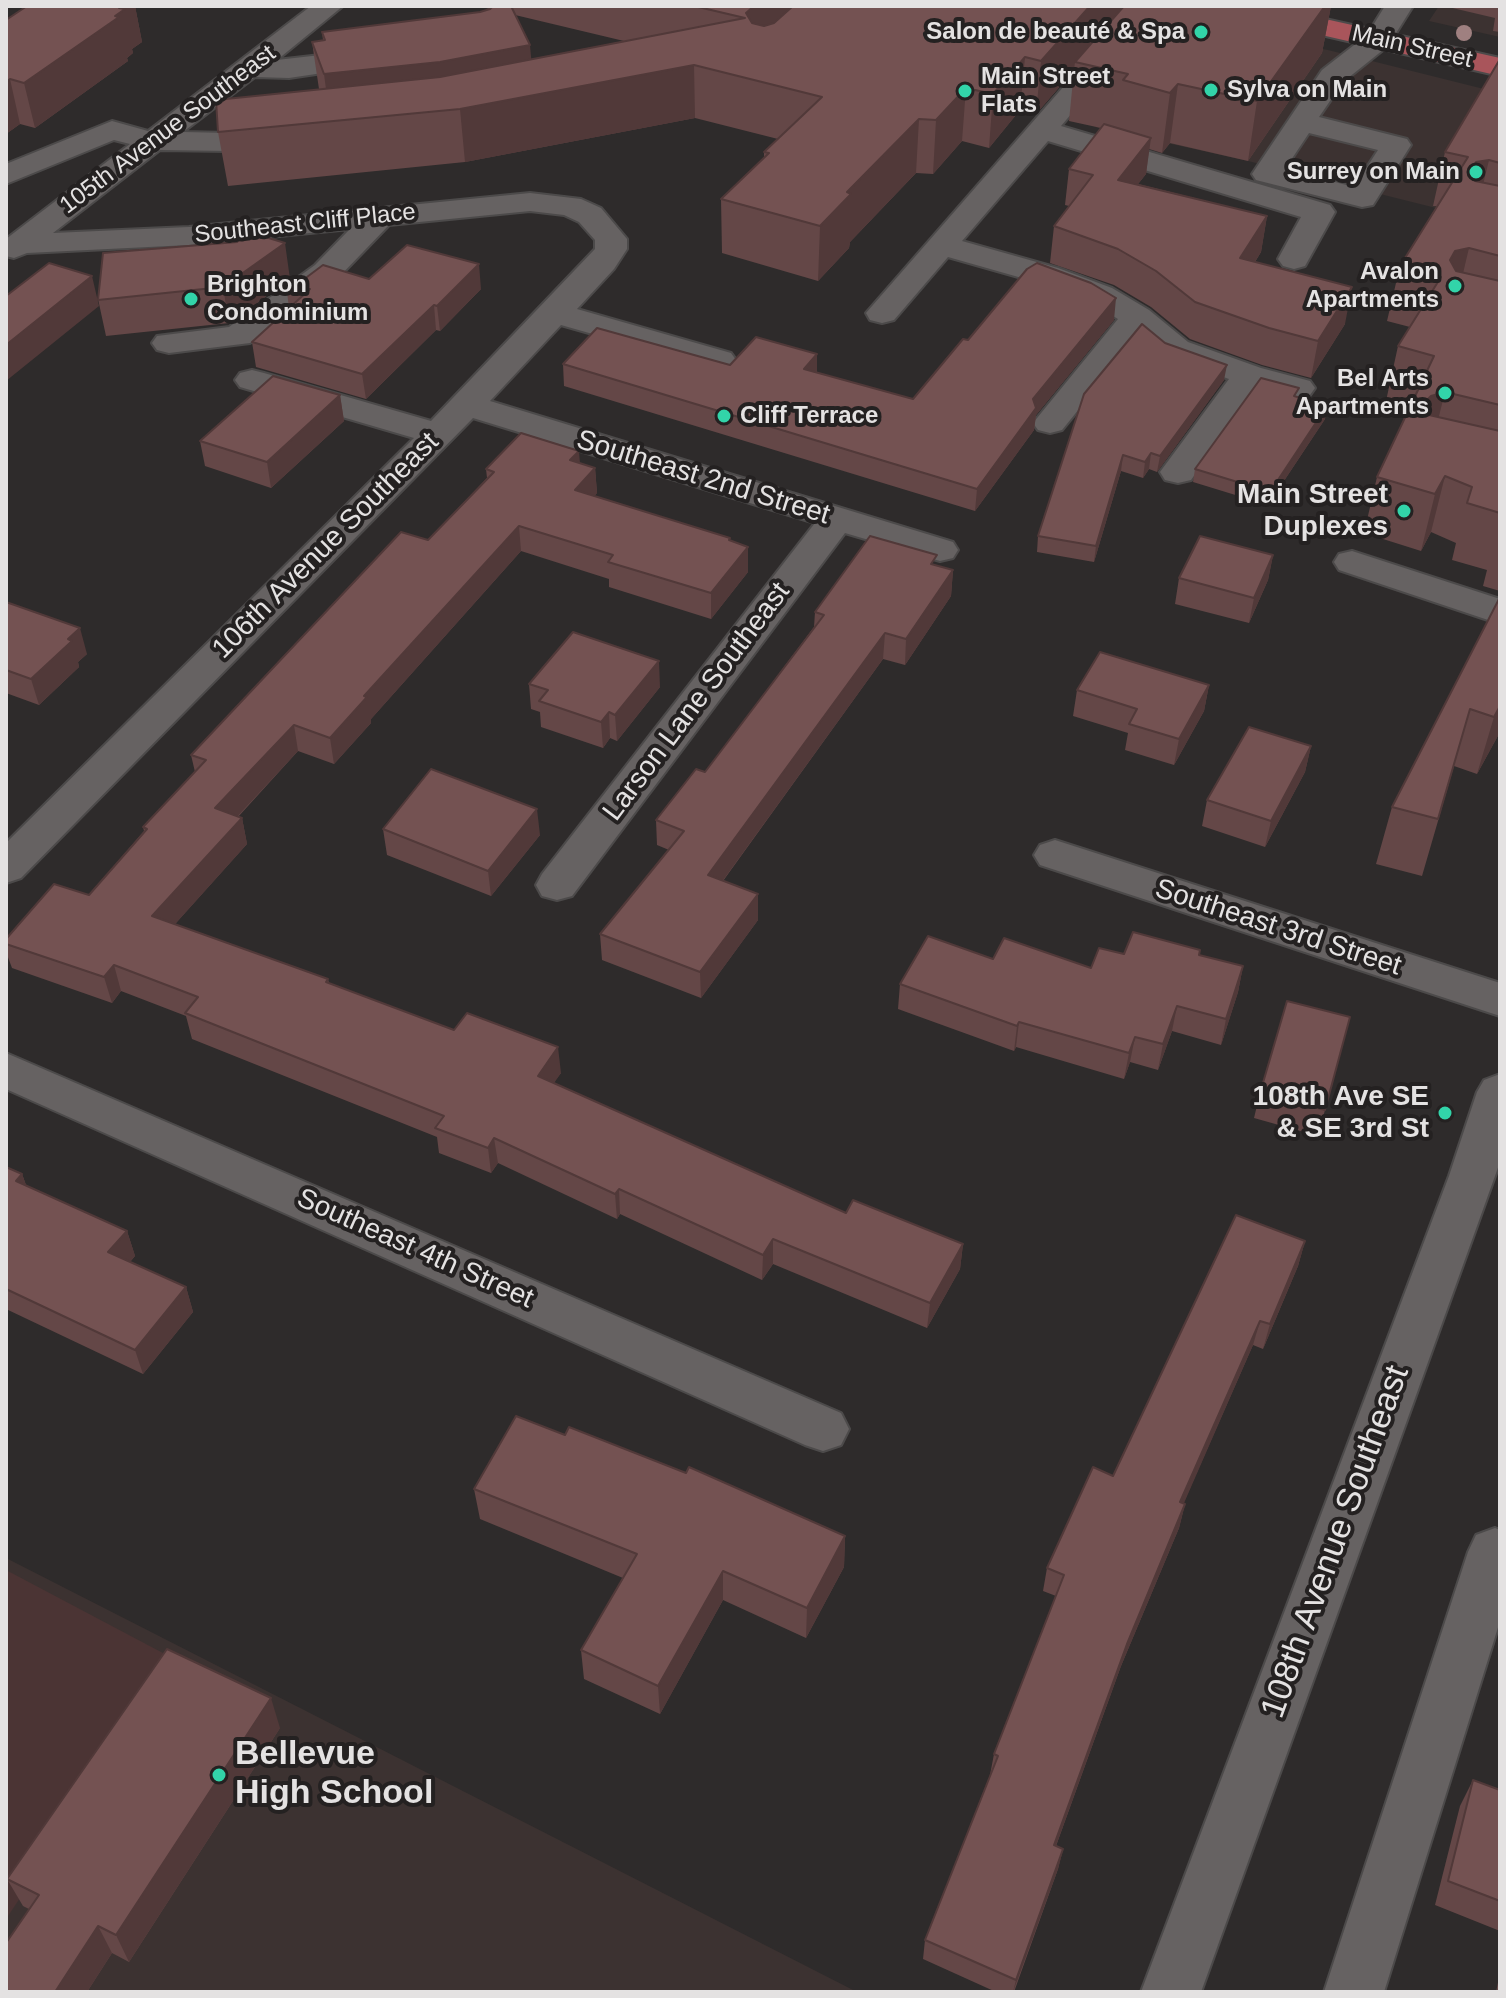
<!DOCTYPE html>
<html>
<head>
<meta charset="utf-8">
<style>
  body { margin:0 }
  #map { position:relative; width:1506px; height:1998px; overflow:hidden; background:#2e2b2b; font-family:Helvetica,sans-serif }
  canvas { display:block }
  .frame { position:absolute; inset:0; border:8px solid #e4e2e2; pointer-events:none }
</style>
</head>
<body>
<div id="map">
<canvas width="1506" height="1998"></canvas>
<div class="frame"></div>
</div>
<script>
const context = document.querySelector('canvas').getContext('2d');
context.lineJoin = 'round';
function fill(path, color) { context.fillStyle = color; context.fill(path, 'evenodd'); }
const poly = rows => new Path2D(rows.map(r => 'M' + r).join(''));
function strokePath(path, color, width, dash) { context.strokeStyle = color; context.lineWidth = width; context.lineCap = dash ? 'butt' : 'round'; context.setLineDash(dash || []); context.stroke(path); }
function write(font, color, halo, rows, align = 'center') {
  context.font = font + ' Helvetica,sans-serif'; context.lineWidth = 8; context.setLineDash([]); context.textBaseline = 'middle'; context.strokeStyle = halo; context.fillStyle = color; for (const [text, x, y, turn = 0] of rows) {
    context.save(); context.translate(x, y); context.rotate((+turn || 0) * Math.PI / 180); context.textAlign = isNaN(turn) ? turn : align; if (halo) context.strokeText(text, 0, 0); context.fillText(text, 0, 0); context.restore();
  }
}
fill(poly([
  [1439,6,1500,6,1500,37,1429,21],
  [1180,22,1328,50,1500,93,1500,224,1248,161,1095,127],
  [6,1558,857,1992,6,1992]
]), '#3c3231');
fill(poly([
  [6,1570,178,1661,6,1919]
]), '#4b3434');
const minor = poly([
  [311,6,343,6,277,60,373,49,383,52,387,58,383,64,289,78,255,77,183,132,229,133,281,127,292,130,296,136,292,142,229,151,160,150,53,233,189,227,530,193,581,199,601,208,627,239,627,249,614,269,577,309,731,353,736,360,731,367,719,370,561,325,490,401,953,542,958,550,953,558,940,561,845,533,572,896,557,900,542,896,536,885,542,874,815,523,473,418,21,878,6,883,6,843,414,438,240,387,235,380,240,373,252,370,264,373,431,421,595,249,595,240,579,222,564,215,530,211,389,225,337,279,250,343,169,353,157,350,152,343,157,336,229,327,315,265,350,229,189,245,27,253,14,258,6,256,6,239,130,144,114,140,6,184,6,164,112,121,148,131,311,6],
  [1134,6,1163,6,1061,126,1330,205,1335,212,1305,266,1294,269,1283,266,1278,259,1301,217,1048,141,962,241,1058,268,1112,288,1149,310,1188,342,1261,368,1310,381,1315,388,1310,395,1298,398,1257,388,1191,480,1178,483,1165,480,1160,472,1229,379,1164,356,1139,335,1062,430,1050,433,1038,430,1033,423,1118,319,1090,302,1036,282,948,257,894,320,882,323,870,320,866,313,1134,6],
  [1385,6,1413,6,1388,46,1343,82,1319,117,1407,139,1411,145,1373,205,1362,207,1256,180,1252,174,1322,70,1367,35,1385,6],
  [1309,133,1378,150,1354,187,1285,169,1309,133],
  [1352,551,1500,599,1500,624,1339,570,1334,562,1339,554,1352,551],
  [1055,840,1500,983,1500,1016,1040,865,1034,855,1040,845,1055,840],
  [6,1053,841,1413,849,1429,841,1445,823,1451,805,1445,6,1089,6,1053],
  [1500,1074,1500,1162,1495,1176,1201,1992,1141,1992,1449,1176,1477,1092,1484,1080,1500,1074],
  [1495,1528,1500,1530,1500,1621,1384,1992,1324,1992,1468,1552,1476,1535,1495,1528]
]);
const major = poly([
  [1216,6,1267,6,1500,58,1500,76,1230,14,1220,12,1216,6]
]);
strokePath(minor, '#4c4a4a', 4);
strokePath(major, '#4c4a4a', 4);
fill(minor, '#666262');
fill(major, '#a9555b');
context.fillStyle = '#9f8080';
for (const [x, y] of [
  [1464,33]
]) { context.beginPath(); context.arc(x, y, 8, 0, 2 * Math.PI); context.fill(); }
fill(poly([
  [27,6,135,6,142,42,132,49,133,53,127,58,128,61,35,128,20,124,6,134,6,20],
  [478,6,1331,6,1322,53,1248,161,1170,143,1162,153,1149,149,1146,174,1138,184,1267,216,1261,252,1255,262,1345,324,1311,378,1262,365,1190,339,1151,307,1114,285,1050,263,1054,226,1069,206,1065,205,1069,169,1101,128,1069,121,1074,70,1036,114,1020,110,989,148,962,141,933,174,916,173,850,242,849,248,818,281,722,253,721,199,764,158,764,152,778,139,695,118,465,162,228,186,218,132,319,89,312,42,323,40,322,32,480,12,490,9],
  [515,15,624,41,531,59],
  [1444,6,1500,6,1500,32,1493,31,1495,18],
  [1500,59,1500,591,1483,586,1487,570,1452,560,1456,543,1431,532,1421,551,1364,533,1377,477,1409,408,1386,401,1398,346,1410,327,1387,321,1400,266,1437,206,1433,206,1445,152],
  [290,279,229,323,106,336,98,299],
  [369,279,481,289,440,331,436,330,366,399,256,367,252,342,289,308,287,292],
  [1114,320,1036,415,1034,430,975,511,564,386,563,364,730,365,817,373,913,399,968,340],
  [1165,343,1224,380,1157,472,1149,469,1143,478,1121,471,1094,562,1037,552,1038,536],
  [340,395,344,421,271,488,205,466,200,441],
  [1298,397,1327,406,1325,419,1268,505,1193,482,1195,469],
  [580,463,595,468,597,493,594,496,748,547,748,572,711,619,609,587,609,579,521,551,371,719,371,723,334,764,298,751,238,817,242,818,247,844,175,924,328,979,329,983,561,1073,553,1083,846,1213,963,1244,960,1269,927,1328,773,1264,762,1280,620,1214,617,1219,498,1163,491,1173,439,1153,437,1137,192,1039,186,1016,121,991,112,1003,12,968,6,952,6,939,89,895,144,831,143,827,195,772,191,755,428,540,487,478,486,469],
  [1273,555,1268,580,1249,623,1175,604,1179,578],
  [936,565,953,570,951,596,905,665,883,659,723,881,758,894,758,920,701,998,602,960,600,934,669,850,657,845,656,820,705,772,814,627,815,612],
  [1500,597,1500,732,1477,774,1454,766,1422,876,1376,864,1392,807],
  [6,602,87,654,78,662,79,667,39,705,6,693],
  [529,684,660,687,617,741,610,738,603,748,541,727,540,712,531,709],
  [1209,685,1204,711,1174,765,1125,750,1128,733,1073,716,1077,690],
  [1311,746,1305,772,1265,847,1202,826,1207,800],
  [383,829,540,835,491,896,387,855],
  [1200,950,1200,955,1243,966,1238,992,1221,1045,1172,1031,1158,1070,1130,1062,1124,1079,1016,1047,1014,1051,898,1009,900,984,993,959,1091,968,1124,954],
  [1350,1017,1318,1136,1254,1118,1260,1093],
  [6,1167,22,1174,26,1185,127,1231,135,1256,130,1262,186,1287,193,1312,143,1374,6,1309],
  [1305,1241,1298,1266,1263,1349,1253,1345,1183,1504,1185,1504,1179,1528,1121,1666,1056,1846,1063,1849,1058,1869,1014,1992,996,1992,923,1959,925,1940,990,1775,994,1754,1056,1596,1043,1591,1047,1568,1113,1476],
  [565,1435,845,1536,844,1567,806,1638,723,1600,660,1714,584,1679,581,1650,623,1578,480,1519,474,1489],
  [280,1728,129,1962,112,1953,87,1992,6,1992,29,1909,23,1906,7,1879],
  [1473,1780,1498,1789,1500,1781,1500,1931,1435,1905,1460,1806],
  [1500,1973,1500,1992,1496,1992]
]), '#644747');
fill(poly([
  [122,6,135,6,142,42,132,49,133,53,127,58,128,61,35,128,24,83,115,16,119,8],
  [754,6,809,6,746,65,746,13],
  [1090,6,1124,6,1075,62,1074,70,1036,114,1041,61],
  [1325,6,1331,6,1322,53,1248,161,1257,101],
  [530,45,534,90,330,119,324,74],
  [1025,57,1020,110,989,148,993,94],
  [694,65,695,118,465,162,460,109],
  [10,79,20,124,6,134,6,82],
  [1178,84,1170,143,1162,153,1170,93],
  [966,88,962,141,933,174,936,120],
  [919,119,916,173,850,242,849,248,818,281,820,226,847,192],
  [1151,138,1146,174,1113,216,1118,180],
  [1489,160,1476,214,1469,172,1476,162],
  [1267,216,1261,252,1234,295,1240,258],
  [285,243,290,279,229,323,223,287],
  [1469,248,1456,303,1450,260,1455,251],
  [479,264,481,289,440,331,437,306],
  [92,276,99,306,6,381,6,345],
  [1352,287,1345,324,1311,378,1318,341],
  [1116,298,1114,320,1036,415,1034,430,975,511,977,489,1033,399],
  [434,305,436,330,366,399,362,374],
  [817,354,817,376,804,369],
  [1227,365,1224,380,1157,472,1160,456],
  [1445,392,1431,448,1423,404,1431,396],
  [340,395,344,421,271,488,267,462],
  [1327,406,1325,419,1268,505,1270,492],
  [579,451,581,476,570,460],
  [1151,453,1149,469,1143,478,1145,462],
  [1123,455,1121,471,1094,562,1096,546],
  [595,468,597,493,576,516,575,490],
  [1445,476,1431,532,1421,551,1435,494],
  [519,526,521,551,371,719,371,723,334,764,330,738,364,696],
  [748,547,748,572,711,619,711,593],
  [1273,555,1268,580,1249,623,1254,598],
  [953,570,951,596,905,665,906,639],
  [80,628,87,654,78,662,79,667,39,705,31,679,68,639],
  [885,633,883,659,708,901,708,875],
  [659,661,660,687,617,741,615,715],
  [1209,685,1204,711,1174,765,1179,739],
  [1500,706,1500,732,1477,774,1494,717],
  [609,712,610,738,603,748,601,722],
  [294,725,298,751,221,834,215,808],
  [1311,746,1305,772,1265,847,1271,821],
  [537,809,540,835,491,896,488,871],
  [242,818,247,844,159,942,152,916],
  [758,894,758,920,701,998,700,972],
  [114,965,121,991,112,1003,104,977],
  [1243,966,1238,992,1221,1045,1226,1019],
  [1177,1006,1172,1031,1158,1070,1163,1044],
  [1019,1022,1016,1047,1014,1051,1017,1026],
  [1135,1037,1130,1062,1124,1079,1129,1053],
  [558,1047,561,1073,541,1102,538,1076],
  [494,1138,498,1163,491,1173,488,1148],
  [22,1174,31,1199,16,1181],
  [619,1189,620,1214,617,1219,615,1194],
  [127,1231,135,1256,117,1277,108,1252],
  [773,1239,773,1264,762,1280,763,1255],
  [1305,1241,1298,1266,1263,1349,1270,1324],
  [963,1244,960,1269,927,1328,930,1303],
  [186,1287,193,1312,143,1374,135,1350],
  [1260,1321,1253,1345,1174,1526,1180,1502],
  [1185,1504,1179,1528,1121,1666,1049,1865,1054,1845,1127,1644],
  [845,1536,844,1567,806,1638,807,1608],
  [723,1571,723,1600,660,1714,658,1686],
  [271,1698,280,1728,129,1962,116,1935],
  [1063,1849,1058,1869,1013,1992,1016,1980],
  [98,1926,112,1953,87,1992,55,1992]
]), '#513939');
const building = poly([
  [27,6,122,6,119,8,125,9,115,16,119,17,24,83,10,79,6,82,6,20,27,6],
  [493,6,511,6,530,45,440,62,324,74,312,42,325,40,322,32,480,12,490,9,493,6],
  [694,6,754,6,746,13,752,23,764,26,774,23,793,6,1090,6,1041,61,1025,57,993,94,966,88,936,120,919,119,847,192,851,194,820,226,721,199,769,153,764,152,822,97,694,65,460,109,218,132,216,100,440,77,745,18,694,6],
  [1124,6,1325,6,1257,101,1178,84,1170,93,1123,80,1128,74,1075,62,1124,6],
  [1500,59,1500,163,1489,160,1476,162,1469,172,1475,181,1500,186,1500,256,1469,248,1455,251,1450,260,1456,271,1500,281,1500,405,1445,392,1431,396,1423,404,1429,415,1500,431,1500,513,1467,503,1472,487,1445,476,1435,494,1377,477,1434,356,1398,346,1441,277,1400,266,1468,157,1445,152,1500,59],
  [1104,124,1151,138,1118,180,1267,216,1240,258,1352,287,1318,341,1269,328,1195,302,1156,271,1118,249,1054,226,1093,175,1069,169,1104,124],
  [249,232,285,243,223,287,98,300,103,253,237,242,249,232],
  [407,245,479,264,437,306,434,305,362,374,252,342,310,289,287,292,323,265,369,279,407,245],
  [49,263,92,276,6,345,6,296,49,263],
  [1037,263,1091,283,1116,298,1033,399,1036,408,977,489,563,364,597,328,730,365,756,337,817,354,804,369,913,399,963,339,968,340,1027,269,1037,263],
  [1142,324,1165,343,1227,365,1160,456,1151,453,1145,462,1123,455,1096,546,1038,536,1084,394,1142,324],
  [273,376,340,395,267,462,200,441,273,376],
  [1261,378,1299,388,1294,396,1327,406,1270,492,1195,469,1261,378],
  [521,433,579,451,570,460,595,468,575,490,730,538,729,540,748,547,711,593,608,562,613,555,519,526,364,696,367,697,330,738,294,725,215,808,242,818,152,916,328,979,326,982,454,1030,467,1013,558,1047,538,1076,846,1213,853,1200,963,1244,930,1303,773,1239,763,1255,619,1189,615,1194,494,1138,488,1148,435,1128,444,1116,185,1013,198,997,114,965,104,977,6,944,6,939,54,884,89,895,147,829,143,827,206,760,191,755,401,532,428,540,494,472,486,469,521,433],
  [870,536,937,555,931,564,953,570,906,639,885,633,708,875,758,894,700,972,600,934,684,831,656,820,696,769,705,772,824,615,815,612,870,536],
  [1200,536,1273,555,1254,598,1179,578,1200,536],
  [1500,597,1500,706,1494,717,1470,709,1438,819,1392,807,1500,597],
  [6,602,80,628,68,639,72,641,31,679,6,670,6,602],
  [573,632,659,661,615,715,609,712,601,722,539,701,548,690,529,684,573,632],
  [1100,652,1209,685,1179,739,1129,724,1137,709,1077,690,1100,652],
  [1249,727,1311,746,1271,821,1207,800,1249,727],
  [431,769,537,809,488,871,383,829,431,769],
  [1133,932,1200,950,1199,955,1243,966,1226,1019,1177,1006,1163,1044,1135,1037,1129,1053,1019,1022,1017,1026,900,984,928,936,993,959,1004,938,1091,968,1099,948,1124,954,1133,932],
  [1287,1001,1350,1017,1325,1110,1260,1093,1287,1001],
  [6,1167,22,1174,16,1181,127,1231,108,1252,186,1287,135,1350,6,1289,6,1167],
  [1236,1215,1305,1241,1270,1324,1260,1321,1180,1502,1185,1504,1127,1644,1054,1845,1063,1849,1016,1980,925,1940,998,1756,994,1754,1064,1575,1047,1568,1093,1467,1113,1476,1236,1215],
  [516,1416,565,1435,569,1427,686,1473,689,1467,845,1536,807,1608,723,1571,658,1686,581,1650,637,1554,474,1489,516,1416],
  [167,1649,271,1698,116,1935,98,1926,55,1992,6,1992,6,1943,39,1895,7,1879,167,1649],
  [1473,1780,1500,1790,1500,1901,1448,1881,1473,1780]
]);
fill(building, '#745252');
strokePath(building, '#513939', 2);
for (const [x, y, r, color] of [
  [1201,32,8,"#32d4a9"],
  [1211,90,8,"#32d4a9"],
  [965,91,8,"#32d4a9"],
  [1476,172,8,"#32d4a9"],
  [1455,286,8,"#32d4a9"],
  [191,299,8,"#32d4a9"],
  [1445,393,8,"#32d4a9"],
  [724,416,8,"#32d4a9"],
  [1404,511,8,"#32d4a9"],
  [1445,1113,8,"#32d4a9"],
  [219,1775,8,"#32d4a9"]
]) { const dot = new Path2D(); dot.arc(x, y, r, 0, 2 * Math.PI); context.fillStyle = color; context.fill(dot); strokePath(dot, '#242121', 3); }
write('bold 24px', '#e4e2e2', '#242121', [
  ["Salon de beauté & Spa",1185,32],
  ["Main Street",981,77,"left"],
  ["Flats",981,105,"left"],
  ["Sylva on Main",1227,90,"left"],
  ["Surrey on Main",1460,172],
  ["Avalon",1439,272],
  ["Apartments",1439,300],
  ["Brighton",207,285,"left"],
  ["Condominium",207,313,"left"],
  ["Bel Arts",1429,379],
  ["Apartments",1429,407],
  ["Cliff Terrace",740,416,"left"]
], 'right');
write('24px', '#e4e2e2', '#242121', [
  ["Main Street",1412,47,13],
  ["105th Avenue Southeast",168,130,-37],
  ["Southeast Cliff Place",305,224,-6]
]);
write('28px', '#e4e2e2', '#242121', [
  ["Southeast 2nd Street",703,478,17],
  ["106th Avenue Southeast",326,546,-45],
  ["Larson Lane Southeast",697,702,-53],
  ["Southeast 3rd Street",1278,928,18],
  ["Southeast 4th Street",415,1249,24]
]);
write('bold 28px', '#e4e2e2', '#242121', [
  ["Main Street",1388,495],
  ["Duplexes",1388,527],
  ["108th Ave SE",1429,1097],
  ["& SE 3rd St",1429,1129]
], 'right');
write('34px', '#e4e2e2', '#242121', [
  ["108th Avenue Southeast",1336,1542,-70]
]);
write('bold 34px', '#e4e2e2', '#242121', [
  ["Bellevue",235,1755],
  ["High School",235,1794]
], 'left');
</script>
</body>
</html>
